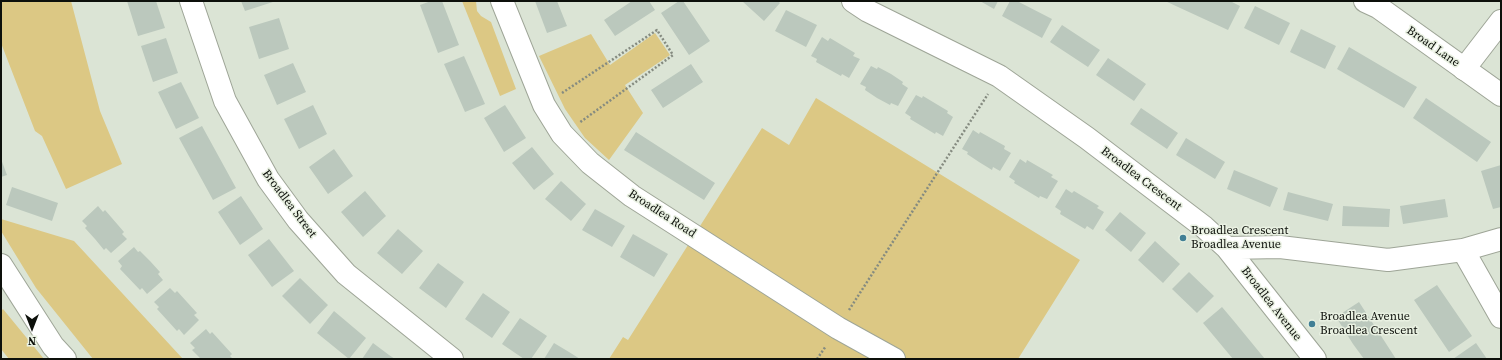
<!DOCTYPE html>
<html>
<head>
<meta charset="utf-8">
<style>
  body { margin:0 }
  #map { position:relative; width:1502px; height:360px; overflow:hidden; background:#dbe4d5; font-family:"Source Serif 4",serif }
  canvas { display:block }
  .frame { position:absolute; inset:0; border:2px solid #0d100b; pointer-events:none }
  .north { position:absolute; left:12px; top:308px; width:40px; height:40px; -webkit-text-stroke:3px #e9f1e2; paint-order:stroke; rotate:180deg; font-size:11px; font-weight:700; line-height:16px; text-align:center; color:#0d100b }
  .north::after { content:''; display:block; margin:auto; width:14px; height:18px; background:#0d100b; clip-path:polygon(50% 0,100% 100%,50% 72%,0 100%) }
</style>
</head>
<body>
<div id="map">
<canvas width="1502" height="360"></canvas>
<div class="frame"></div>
<div class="north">N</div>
</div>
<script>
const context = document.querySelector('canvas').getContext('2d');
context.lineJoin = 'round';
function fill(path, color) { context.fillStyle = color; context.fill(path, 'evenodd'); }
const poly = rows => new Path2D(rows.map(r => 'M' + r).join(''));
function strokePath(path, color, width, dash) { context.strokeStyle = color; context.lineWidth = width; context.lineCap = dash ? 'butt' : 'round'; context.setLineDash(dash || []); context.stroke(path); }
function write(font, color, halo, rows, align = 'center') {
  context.font = font + ' "Source Serif 4",serif'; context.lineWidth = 3; context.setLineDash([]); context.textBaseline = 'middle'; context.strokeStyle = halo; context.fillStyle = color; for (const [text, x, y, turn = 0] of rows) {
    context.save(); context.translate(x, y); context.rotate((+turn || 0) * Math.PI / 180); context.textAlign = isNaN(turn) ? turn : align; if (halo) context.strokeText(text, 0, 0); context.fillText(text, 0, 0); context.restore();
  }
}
fill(poly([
  [1,1,71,1,100,111,122,164,66,189,42,136,35,131,1,43],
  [462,1,476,1,477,11,481,16,491,22,516,89,500,96],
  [655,33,670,55,625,85,643,113,609,160,585,138,565,109,539,56,591,34,610,65],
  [816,98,1080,260,1018,359,609,359,623,337,628,340,762,128,789,145],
  [1,219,74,241,183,359,93,359,36,288,1,231],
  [3,309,44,359,9,359,1,349,1,311]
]), '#dcc884');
fill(poly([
  [127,1,156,1,165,28,138,36],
  [241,1,276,1,245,11],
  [431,1,442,1,459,45,438,53,420,5],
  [535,1,557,1,567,26,547,33],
  [632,1,649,1,655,10,615,36,604,20],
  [679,1,683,1,710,41,689,55,661,13],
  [742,1,778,1,780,3,764,21],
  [980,1,998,1,994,9],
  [1010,1,1017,1,1052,19,1042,38,1002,16],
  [1165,1,1230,1,1240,6,1228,30],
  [1255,6,1290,23,1279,45,1244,28],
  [786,10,817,25,806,47,775,31],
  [279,18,289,49,259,59,249,27],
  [1062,25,1100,50,1088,67,1050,42],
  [1301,29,1336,46,1325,69,1290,52],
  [822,37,828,41,830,38,855,53,853,56,860,59,849,78,842,74,841,76,816,62,817,59,811,56],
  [166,38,178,73,153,82,141,46],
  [1349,47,1417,87,1404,108,1337,69],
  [464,56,485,104,465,112,444,64],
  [1108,58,1146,84,1134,101,1096,75],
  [293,63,306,92,277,105,264,75],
  [691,64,703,82,663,108,651,90],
  [871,66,877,69,878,67,891,74,903,82,902,84,908,88,898,106,891,103,890,105,877,98,865,90,866,87,860,84],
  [181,82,199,118,176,129,158,92],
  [916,95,922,98,923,96,948,111,947,113,953,117,943,136,936,132,935,134,910,119,911,117,905,113],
  [1426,98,1491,142,1477,162,1413,118],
  [313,105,327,134,299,149,284,119],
  [505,105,526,138,504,152,484,118],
  [1141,108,1178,133,1167,149,1130,124],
  [202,126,236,188,213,200,179,138],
  [973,130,979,134,980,132,1005,146,1004,149,1011,153,1000,171,993,167,992,170,979,162,967,154,968,152,962,149],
  [636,132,715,183,704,200,624,150],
  [1186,138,1225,162,1215,179,1176,155],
  [532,147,554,174,534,190,512,163],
  [334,149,353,176,328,194,309,167],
  [1,159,7,175,1,177],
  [1020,159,1026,163,1027,160,1053,175,1051,177,1058,181,1047,199,1040,196,1039,198,1014,183,1015,181,1009,177],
  [1501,165,1501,207,1493,209,1481,171],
  [1234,170,1278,188,1270,207,1227,189],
  [561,181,586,204,571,221,545,199],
  [12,187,58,203,52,221,6,205],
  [1066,189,1072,193,1074,191,1099,206,1097,208,1104,212,1093,230,1087,226,1085,229,1060,214,1061,211,1055,207],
  [365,191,386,216,363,237,341,212],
  [1288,192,1333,204,1328,221,1283,210],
  [241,196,263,229,240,245,218,212],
  [1445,199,1448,217,1403,224,1400,206],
  [98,206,103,212,105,210,124,232,122,234,127,239,111,253,106,248,104,250,95,239,85,228,87,226,82,221],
  [1343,206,1390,209,1389,227,1342,226],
  [595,209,625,226,612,247,582,230],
  [1120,212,1146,233,1131,252,1105,230],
  [398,229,423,251,402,274,377,253],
  [633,234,668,254,654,277,620,257],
  [269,239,294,271,272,287,248,255],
  [1155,241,1180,264,1163,283,1138,260],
  [134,247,138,252,140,251,150,261,160,272,158,274,163,280,147,294,142,288,140,290,120,269,122,266,118,261],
  [438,263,464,282,446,308,419,288],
  [1189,272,1214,296,1197,313,1172,289],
  [300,278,328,305,310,324,282,296],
  [1437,285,1472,336,1449,352,1414,300],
  [170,288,175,293,177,291,197,313,194,315,199,320,184,335,179,329,177,331,157,309,159,307,154,302],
  [483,293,510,312,492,338,465,319],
  [1359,302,1385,342,1396,359,1364,359,1353,344,1336,317],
  [1222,307,1233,320,1265,359,1233,359,1203,323],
  [334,311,366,338,349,359,317,333],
  [520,318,547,336,531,359,524,359,502,344],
  [206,329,210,334,212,332,232,354,230,356,233,359,201,359,192,350,195,348,190,343],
  [373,343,389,355,395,359,362,359],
  [554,343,569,352,580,359,544,359],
  [1476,343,1487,359,1453,359]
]), '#bbc8bd');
const minor = poly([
  [191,1,225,101,268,179,298,220,346,274,452,359],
  [502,1,544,105,562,134,590,163,632,196,838,328,894,359],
  [853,1,868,11,999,76,1087,138,1204,227,1227,248,1315,359],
  [1464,69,1501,21],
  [1227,248,1280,247,1388,260,1463,250,1501,239],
  [1463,250,1501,317],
  [1,265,53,346,65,359]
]);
const tertiary = poly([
  [1365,1,1378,7,1501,95]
]);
strokePath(minor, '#9ea597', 24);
strokePath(tertiary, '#9ea597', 24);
strokePath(poly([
  [562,93,657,30,673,55,579,123],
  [849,310,988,94],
  [817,359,826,346]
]), '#858b80', 2.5, [2, 2]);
strokePath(minor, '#fff', 22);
strokePath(tertiary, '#fff', 22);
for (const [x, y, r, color] of [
  [1183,238,4,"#417f95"],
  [1312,324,4,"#417f95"]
]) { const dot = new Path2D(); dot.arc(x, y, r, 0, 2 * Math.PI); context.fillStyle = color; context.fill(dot); strokePath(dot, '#e9f1e2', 1.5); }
write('12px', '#0d100b', '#e9f1e2', [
  ["Broad Lane",1433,47,35],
  ["Broadlea Crescent",1141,179,37],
  ["Broadlea Street",289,204,53],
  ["Broadlea Road",662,214,33],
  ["Broadlea Avenue",1271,304,52]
]);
write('12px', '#0d100b', '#e9f1e2', [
  ["Broadlea Crescent",1191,231],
  ["Broadlea Avenue",1191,245],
  ["Broadlea Avenue",1320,317],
  ["Broadlea Crescent",1320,331]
], 'left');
</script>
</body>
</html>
